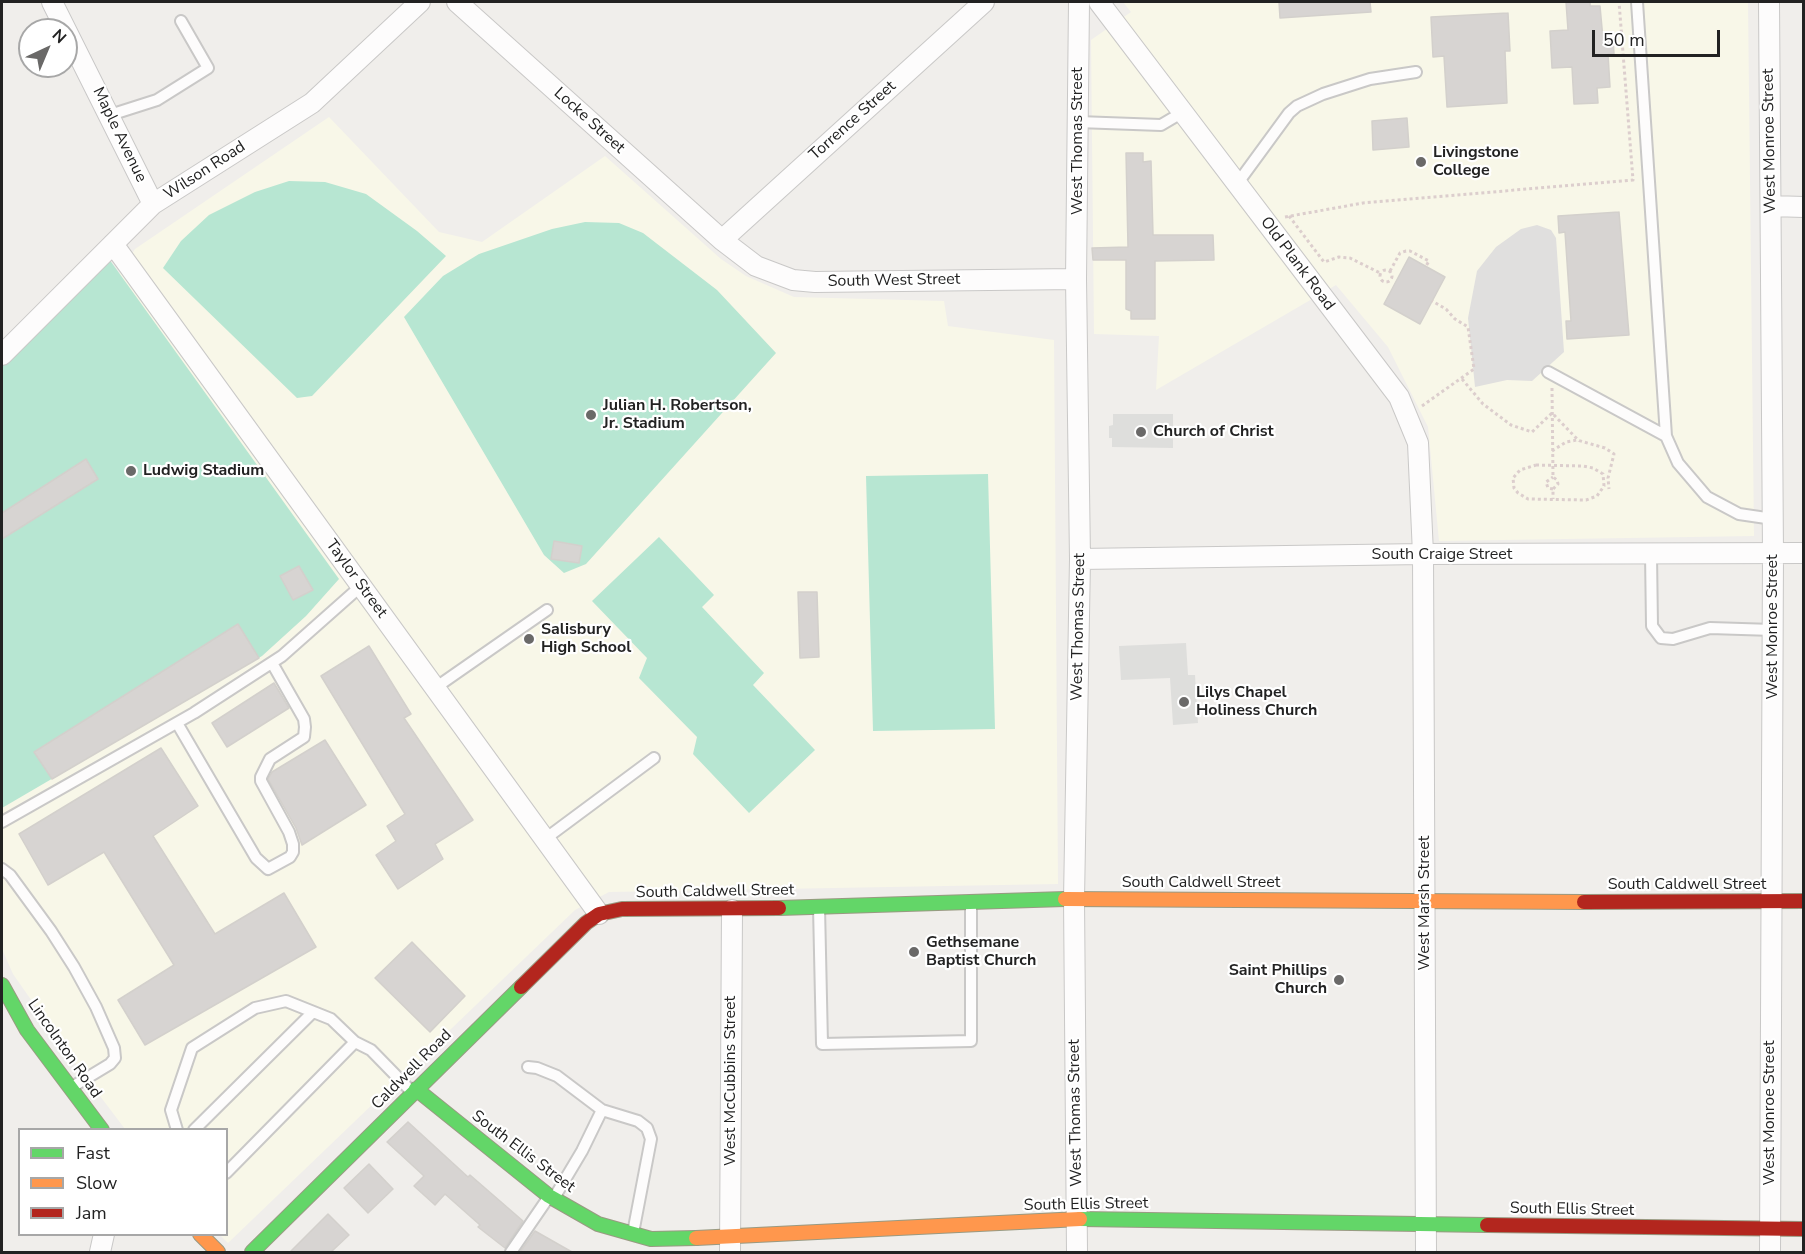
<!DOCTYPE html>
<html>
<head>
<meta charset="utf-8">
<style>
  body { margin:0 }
  #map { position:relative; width:1805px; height:1254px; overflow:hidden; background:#f0eeeb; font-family:"Nunito Sans",sans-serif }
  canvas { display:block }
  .frame { position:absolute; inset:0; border:3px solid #222; pointer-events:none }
  .legend { position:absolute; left:18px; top:1128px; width:210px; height:108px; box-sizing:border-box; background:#fff; border:2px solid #a7a7a7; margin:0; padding:8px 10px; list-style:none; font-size:18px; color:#222 }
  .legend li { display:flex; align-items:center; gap:12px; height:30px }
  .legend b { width:30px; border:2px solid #a7a7a7 }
  .north { position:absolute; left:18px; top:18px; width:60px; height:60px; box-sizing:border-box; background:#fff; border:2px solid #a7a7a7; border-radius:50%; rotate:44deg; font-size:16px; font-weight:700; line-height:24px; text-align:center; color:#222 }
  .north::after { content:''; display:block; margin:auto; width:21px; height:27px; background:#6a6968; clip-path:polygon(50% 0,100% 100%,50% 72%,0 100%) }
  .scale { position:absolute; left:1592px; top:30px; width:128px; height:27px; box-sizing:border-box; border:3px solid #222; border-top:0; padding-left:8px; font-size:18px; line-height:21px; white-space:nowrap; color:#222; -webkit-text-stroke:4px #fff; paint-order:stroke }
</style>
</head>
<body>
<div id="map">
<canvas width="1805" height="1254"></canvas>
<div class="frame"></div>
<ul class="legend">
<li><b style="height:8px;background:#63d668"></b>Fast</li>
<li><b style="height:8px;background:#ff974d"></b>Slow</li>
<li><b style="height:8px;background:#b3261e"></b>Jam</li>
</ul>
<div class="north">N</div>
<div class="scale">50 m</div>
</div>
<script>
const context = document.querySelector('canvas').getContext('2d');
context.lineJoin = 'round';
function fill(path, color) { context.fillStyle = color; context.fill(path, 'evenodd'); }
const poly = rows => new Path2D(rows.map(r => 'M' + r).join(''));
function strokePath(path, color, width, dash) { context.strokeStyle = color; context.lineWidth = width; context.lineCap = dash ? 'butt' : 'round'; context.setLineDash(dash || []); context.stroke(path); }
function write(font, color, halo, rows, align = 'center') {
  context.font = font + ' "Nunito Sans",sans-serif'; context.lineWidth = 4.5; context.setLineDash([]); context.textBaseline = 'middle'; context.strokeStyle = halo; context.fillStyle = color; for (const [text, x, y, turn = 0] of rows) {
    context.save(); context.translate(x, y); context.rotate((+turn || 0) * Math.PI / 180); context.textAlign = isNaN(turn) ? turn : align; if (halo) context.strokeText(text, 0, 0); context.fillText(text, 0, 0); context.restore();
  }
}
fill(poly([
  [1123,2,1748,2,1754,536,1439,541,1428,427,1388,347,1336,285,1156,390,1159,336,1094,334,1091,40,1131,12],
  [329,117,439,232,482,242,605,156,721,259,746,276,794,297,944,301,948,326,1054,340,1058,884,609,892,575,910,228,1243,220,1235,226,1234,226,1130,125,1129,78,1067,13,974,2,949,2,394,95,312,135,249]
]), '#f8f7e8');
fill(poly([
  [1113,414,1173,414,1173,448,1112,447,1112,438,1109,438,1109,426,1113,425],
  [1186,643,1188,675,1195,675,1198,723,1173,725,1170,678,1121,680,1119,646]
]), '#dededc');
fill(poly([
  [289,181,325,182,366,194,417,231,446,256,312,396,297,398,163,268,181,241,209,215,255,192],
  [585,222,619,223,643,233,717,290,776,353,586,564,564,573,544,555,404,317,443,276,479,254,552,229],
  [109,259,339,579,306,616,262,656,2,808,2,363],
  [988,474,995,729,873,731,866,476],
  [659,537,714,595,702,607,764,673,753,685,815,750,749,813,693,754,697,737,639,678,647,658,592,601]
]), '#b7e6d2');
fill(poly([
  [1537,225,1551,230,1556,238,1564,352,1532,381,1507,380,1475,387,1468,318,1477,271,1496,247,1521,229]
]), '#e0dfde');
const building = poly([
  [1279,2,1370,2,1371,12,1280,18,1279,2],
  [1566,2,1590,2,1590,6,1600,6,1603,39,1613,38,1614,54,1608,54,1610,87,1597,88,1598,103,1574,104,1572,67,1552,68,1550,31,1568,30,1566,2],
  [1508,13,1510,51,1505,51,1507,103,1447,107,1444,56,1433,57,1431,17,1508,13],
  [1407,118,1409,147,1373,150,1372,121,1407,118],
  [1126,153,1143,153,1143,162,1151,161,1153,235,1213,235,1214,260,1155,261,1155,319,1131,319,1131,311,1126,309,1126,260,1093,260,1092,248,1128,247,1126,153],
  [1619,212,1629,335,1567,339,1566,321,1571,321,1565,232,1559,233,1558,216,1619,212],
  [1409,257,1445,277,1420,324,1384,304,1409,257],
  [86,459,98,479,2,539,2,513,86,459],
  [554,541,582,546,579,563,551,559,554,541],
  [299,566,313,590,293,600,280,576,299,566],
  [798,592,817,592,819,657,800,658,798,592],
  [238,624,259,658,52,779,34,752,238,624],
  [369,646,411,714,404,718,473,820,435,844,443,859,398,889,376,855,396,841,387,826,405,814,321,676,369,646],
  [274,683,289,708,227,747,212,723,274,683],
  [325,740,366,805,302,845,296,828,268,779,272,772,325,740],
  [161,748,198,806,153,836,215,934,284,893,316,947,145,1045,118,1000,174,965,104,852,48,885,19,834,161,748],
  [412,942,465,996,430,1032,375,978,412,942],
  [408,1122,468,1177,470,1175,523,1221,505,1248,478,1227,480,1225,445,1194,435,1205,414,1186,424,1176,387,1142,408,1122],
  [369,1164,393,1189,368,1213,344,1188,369,1164],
  [328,1214,349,1235,331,1252,290,1252,328,1214],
  [535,1231,572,1252,520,1252,535,1231]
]);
fill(building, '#d7d4d2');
strokePath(building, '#d3d0cc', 1.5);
const lane = poly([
  [1637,2,1666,436,1678,463,1707,497,1739,514,1773,519],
  [110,115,157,100,208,68,181,21],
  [1078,122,1161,125,1183,112],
  [1237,184,1289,113,1297,106,1323,94,1370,79,1416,72],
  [1548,372,1666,436],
  [1651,554,1652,626,1661,638,1673,639,1710,628,1773,630],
  [435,688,547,610],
  [177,723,256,858,268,869,290,857,293,852,293,844,289,832,261,781,261,777,270,759,304,737,305,727,304,719,272,663],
  [2,822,194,713,282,656,361,586],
  [545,839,654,758],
  [2,869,10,875,51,931,74,967,96,1007,114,1048,115,1058,110,1064,72,1087],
  [819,907,822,1044,971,1041,971,904],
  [528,1067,537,1068,557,1076,602,1110],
  [177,1130,171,1110,192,1048,255,1008,286,1001,331,1019,355,1042],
  [194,1130,313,1012],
  [226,1173,355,1042,371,1050,412,1092],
  [554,1198,582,1151,602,1110,638,1121,647,1128,651,1139,633,1233],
  [511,1252,548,1198]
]);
const street = poly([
  [52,2,153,204],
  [457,2,722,240,756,266,793,280,815,282,1076,279],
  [1099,2,1399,397,1418,443,1423,554,1426,1252],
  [1769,2,1773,553,1770,1252],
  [1771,206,1804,207],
  [722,240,984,2],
  [113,244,599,914],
  [2,355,153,204,312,103,420,2],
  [1080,559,1423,554,1804,553],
  [100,1252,104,1234],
  [730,1252,732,910],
  [1077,1252,1074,899,1080,559,1076,279,1079,2]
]);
const fast = poly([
  [779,908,1065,899],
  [2,985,27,1030,102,1130],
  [416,1089,549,1196,598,1224,651,1239,696,1238],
  [1080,1219,1487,1225],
  [252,1252,521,987]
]);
const slow = poly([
  [1065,899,1584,902],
  [200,1234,218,1252],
  [696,1238,1080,1219]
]);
const jam = poly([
  [1584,902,1804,901],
  [521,987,586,923,599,914,622,909,779,908],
  [1487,1225,1804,1229]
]);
strokePath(lane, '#c9c8c7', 14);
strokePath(street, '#c9c8c7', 22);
strokePath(fast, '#999a82', 16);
strokePath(slow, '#999a82', 16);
strokePath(jam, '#999a82', 16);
strokePath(poly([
  [1289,216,1324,262,1339,257,1350,258,1380,273],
  [1285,217,1363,203,1633,180,1619,2],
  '1380 276a6 6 0 1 1 12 0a6 6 0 1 1-12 0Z',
  [1390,271,1400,253,1406,251,1410,251,1429,261,1426,266],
  [1462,379,1483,404,1511,425,1532,432,1552,413,1579,441],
  [1552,388,1553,477,1557,480,1558,484,1553,489,1553,499],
  [1422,406,1474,369,1468,327,1455,319,1446,309,1432,301],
  [1552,451,1566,442,1577,440,1605,448,1614,454,1608,478,1609,489],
  [1536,465,1583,466,1593,468,1603,474,1604,486,1597,496,1586,500,1528,499,1518,493,1514,488,1513,478,1520,470,1536,465],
  [1553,489,1548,488,1546,482,1553,477]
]), '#dccecd', 3, [3, 3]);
strokePath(lane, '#fdfcfc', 10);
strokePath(street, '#fdfcfc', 20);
strokePath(fast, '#63d668', 14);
strokePath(slow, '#ff974d', 14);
strokePath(jam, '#b3261e', 14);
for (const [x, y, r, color] of [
  [1421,162,6,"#6a6968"],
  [591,415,6,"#6a6968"],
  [1141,432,6,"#6a6968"],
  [131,471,6,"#6a6968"],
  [529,639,6,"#6a6968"],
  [1184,702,6,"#6a6968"],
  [914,952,6,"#6a6968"],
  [1339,980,6,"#6a6968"]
]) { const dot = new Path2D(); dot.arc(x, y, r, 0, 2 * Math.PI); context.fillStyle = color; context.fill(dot); strokePath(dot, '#fff', 2); }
write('16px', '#222', '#fff', [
  ["Locke Street",589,121,42],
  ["Torrence Street",853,121,-42],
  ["Maple Avenue",119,135,64],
  ["West Thomas Street",1078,141,-90],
  ["West Monroe Street",1770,141,-91],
  ["Wilson Road",205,171,-33],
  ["Old Plank Road",1297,264,53],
  ["South West Street",894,281,-1],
  ["South Craige Street",1442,555],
  ["Taylor Street",356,579,54],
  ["West Thomas Street",1079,627,-89],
  ["West Monroe Street",1773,627,-90],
  ["South Caldwell Street",1201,883],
  ["South Caldwell Street",1687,885],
  ["South Caldwell Street",715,892,-1],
  ["West Marsh Street",1425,903,-90],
  ["Lincolnton Road",64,1049,55],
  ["Caldwell Road",412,1070,-45],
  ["West McCubbins Street",731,1081,-90],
  ["West Thomas Street",1076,1113,-91],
  ["West Monroe Street",1770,1113,-90],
  ["South Ellis Street",523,1152,37],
  ["South Ellis Street",1086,1205,-1],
  ["South Ellis Street",1572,1210,1]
]);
write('bold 16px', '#222', '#fff', [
  ["Livingstone",1433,153],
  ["College",1433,171],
  ["Julian H. Robertson,",603,406],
  ["Jr. Stadium",603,424],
  ["Church of Christ",1153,432],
  ["Ludwig Stadium",143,471],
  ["Salisbury",541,630],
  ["High School",541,648],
  ["Lilys Chapel",1196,693],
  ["Holiness Church",1196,711],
  ["Gethsemane",926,943],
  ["Baptist Church",926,961],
  ["Saint Phillips",1327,971,"right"],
  ["Church",1327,989,"right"]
], 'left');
</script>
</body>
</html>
